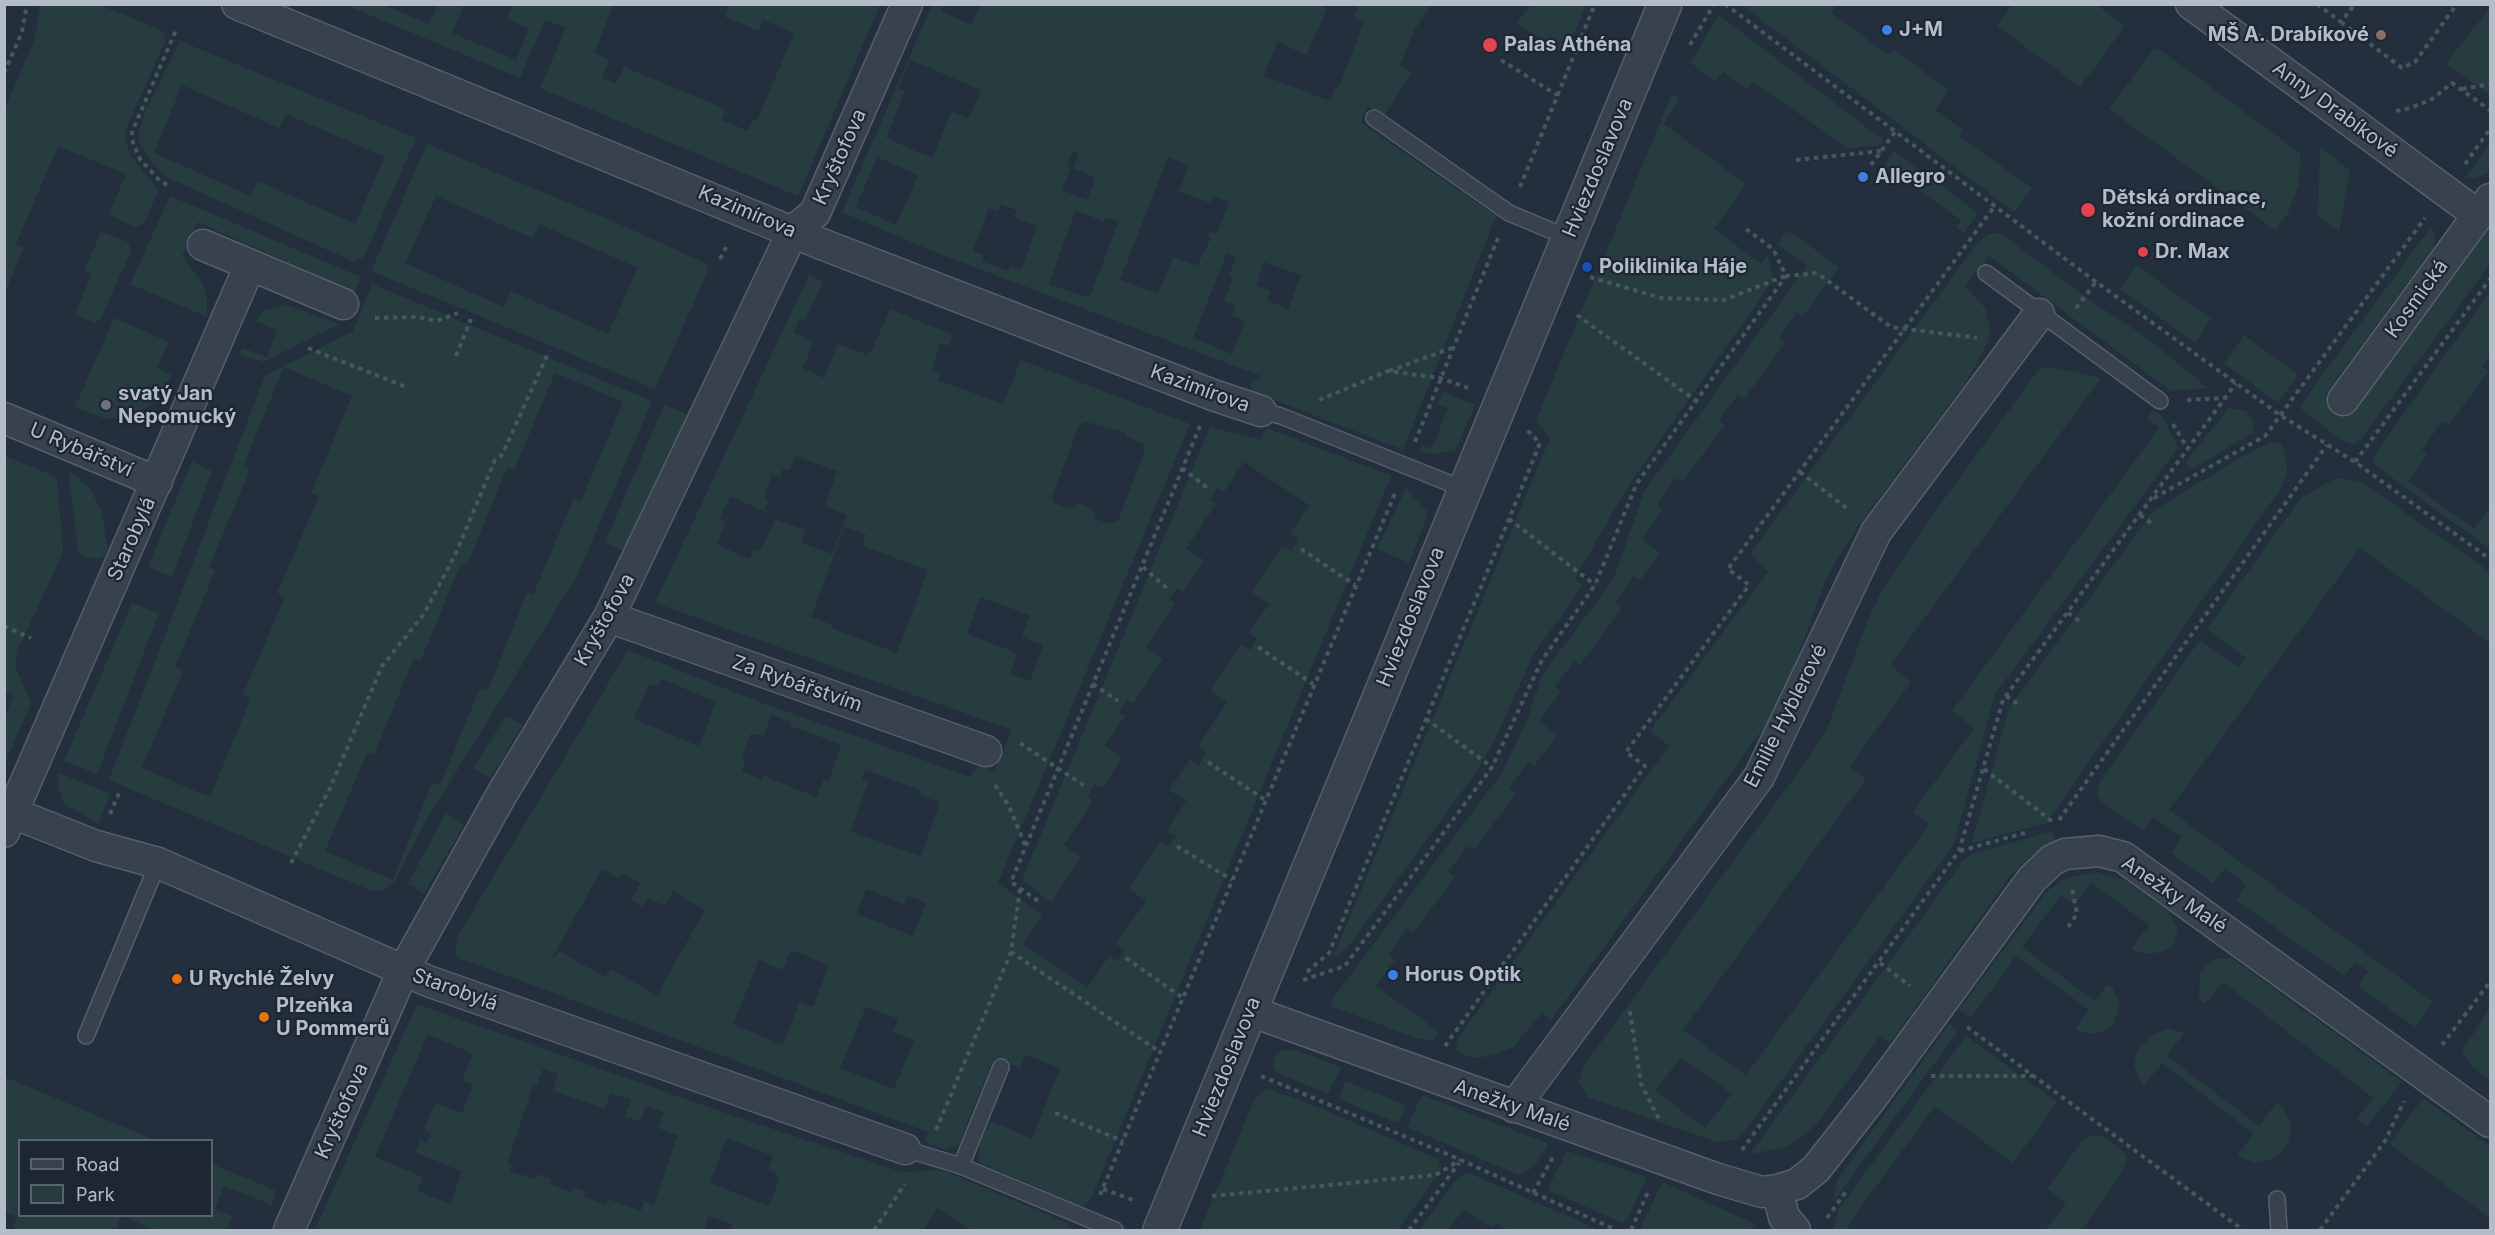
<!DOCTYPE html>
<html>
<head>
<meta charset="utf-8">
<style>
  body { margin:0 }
  #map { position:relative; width:2495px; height:1235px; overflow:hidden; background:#242f3e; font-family:Inter,sans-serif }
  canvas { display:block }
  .frame { position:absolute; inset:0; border:6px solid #b4bcc9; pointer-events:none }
  .legend { position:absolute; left:18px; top:1139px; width:195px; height:78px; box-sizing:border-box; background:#1d2633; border:2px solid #59626f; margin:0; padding:8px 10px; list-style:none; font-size:18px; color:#b4bcc9 }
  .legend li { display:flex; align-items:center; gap:12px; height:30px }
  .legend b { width:30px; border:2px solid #59626f }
</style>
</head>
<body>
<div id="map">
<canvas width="2495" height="1235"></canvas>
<div class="frame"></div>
<ul class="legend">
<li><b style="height:8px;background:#38414e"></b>Road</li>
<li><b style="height:16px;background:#263c3f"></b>Park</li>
</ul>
</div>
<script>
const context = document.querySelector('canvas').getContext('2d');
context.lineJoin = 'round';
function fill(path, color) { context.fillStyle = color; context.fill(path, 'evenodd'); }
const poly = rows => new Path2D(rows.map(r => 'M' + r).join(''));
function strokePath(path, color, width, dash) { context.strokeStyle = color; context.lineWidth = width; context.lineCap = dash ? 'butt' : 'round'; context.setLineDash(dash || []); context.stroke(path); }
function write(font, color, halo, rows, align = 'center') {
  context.font = font + ' Inter,sans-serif'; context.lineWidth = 4.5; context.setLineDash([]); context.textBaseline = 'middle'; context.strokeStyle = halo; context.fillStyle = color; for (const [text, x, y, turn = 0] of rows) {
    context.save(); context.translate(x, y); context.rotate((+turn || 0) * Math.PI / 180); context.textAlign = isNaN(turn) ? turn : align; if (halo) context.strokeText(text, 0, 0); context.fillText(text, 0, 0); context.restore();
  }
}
fill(poly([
  [1432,4,1414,31,1400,65,1412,73,1384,116,1368,106,1361,123,1496,216,1403,450,1254,392,1250,388,1252,383,1261,376,932,251,842,212,932,5,943,5,941,11,971,25,980,5,1319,5,1327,8,1307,55,1277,42,1264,76,1330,101,1335,88,1338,89,1364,22,1354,18,1358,8,1354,7,1355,5],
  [911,60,981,90,968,119,952,111,932,158,886,138,905,91,898,88],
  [1073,150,1079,154,1073,168,1095,178,1087,200,1062,190,1071,168,1067,165],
  [877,157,918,175,896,225,856,207],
  [1168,157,1189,165,1179,192,1211,203,1213,196,1229,202,1217,234,1210,232,1208,236,1211,238,1197,266,1173,257,1158,294,1120,280],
  [1000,204,1017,210,1014,217,1037,226,1021,270,1010,266,1008,271,982,261,983,255,973,251,989,208,997,211],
  [1075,211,1104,221,1106,217,1119,221,1089,298,1049,284],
  [1227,253,1236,257,1229,275,1233,277,1224,301,1236,306,1232,316,1245,321,1232,354,1193,338],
  [1264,262,1301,275,1288,309,1268,301,1270,290,1256,286],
  [40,5,100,5,161,30,164,34,165,41,126,129,126,143,131,156,158,190,146,220,139,226,133,226,109,214,126,174,58,146,16,244,24,248,5,293,5,108,35,38],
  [345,5,384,5,429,24,438,5,464,5,452,33,516,60,529,29,507,19,512,7,505,5,614,5,594,53,609,60,602,78,616,84,624,67,726,109,722,120,748,131,753,120,757,121,794,33,763,20,759,31,725,17,728,7,724,5,880,5,798,196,540,88,566,28,545,20,520,78],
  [1530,5,1586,5,1565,55,1517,23],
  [1742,5,1831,5,1835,7,1831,13,1889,55,1894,50,1949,90,1935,110,1963,130,1959,136,2032,188,2014,212],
  [2007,5,2097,5,2125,26,2080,87,1997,26,2011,7],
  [2490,8,2490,95,2446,63],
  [1719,15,1883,140,1881,144,1877,146,1848,148,1753,82,1747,89,1723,72,1716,82,1699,70,1691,62],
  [180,41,416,138,364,257,352,261,169,178,154,166,139,143,139,131,145,112],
  [182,85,279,128,286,114,385,157,355,224,258,181,251,196,154,153],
  [2154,49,2159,49,2300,153,2299,184,2288,213,2275,230,2109,109],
  [1672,94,1680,98,1664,124,1746,184,1714,229,1761,264,1768,256,1774,279,1630,483,1575,578,1582,585,1581,588,1533,655,1493,744,1474,775,1348,947,1337,958,1334,955,1550,438,1536,420],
  [427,144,617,223,707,264,708,271,655,389,371,271],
  [436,196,532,238,539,224,638,268,608,334,511,291,504,307,405,263],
  [2490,144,2490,169,2488,173,2475,178,2465,178],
  [2320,146,2350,171,2339,232,2318,216],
  [1894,151,1978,213,1964,233,1956,228,1961,220,1903,179,1898,186,1879,172],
  [170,196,361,277,354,292,198,222,182,256,201,281,207,299,207,317,130,284],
  [2490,226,2490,264,2361,439,2353,445,2343,441,2303,411,2301,406,2304,400,2431,227,2435,238,2433,248,2325,395,2350,414],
  [1788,230,1839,267,1803,316,1797,312,1779,338,1785,343,1744,399,1738,395,1719,420,1725,425,1682,482,1676,478,1657,504,1663,509,1642,539,1660,553,1640,580,1634,576,1615,602,1622,608,1580,665,1574,661,1555,687,1561,692,1539,721,1557,735,1534,766,1528,762,1509,788,1516,793,1474,850,1468,846,1448,872,1455,877,1413,933,1407,929,1388,955,1395,960,1376,986,1439,1032,1432,1040,1419,1039,1331,1006,1334,997,1502,773,1528,718,1542,675,1613,580,1645,490,1807,266,1777,244],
  [101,232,128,242,131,251,101,318,95,323,74,315,92,274,84,271],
  [1995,233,2003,235,2094,303,2143,335,2208,388,2171,391,1989,256,1965,286,1986,309,1990,332,1985,349,1966,382,1856,529,1827,576,1781,704,1551,1020,1542,1013,1513,1047,1494,1055,1476,1058,1464,1055,1457,1049,1458,1038,1669,746,1650,731,1768,572,1750,554,1978,242,1988,234],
  [2136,265,2211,319,2195,343,2120,289],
  [809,275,823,281,805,321,800,319,793,332,814,341,803,368,824,378,838,344,865,354,872,350,890,309,953,335,949,346,940,343,932,370,940,373,938,380,1003,404,1021,360,1190,424,998,883,1037,911,1045,898,1022,880,1210,427,1261,440,1267,428,1391,476,1090,1201,1082,1207,979,1162,980,1143,991,1121,1032,1139,1060,1068,1026,1055,1020,1068,994,1058,958,1146,946,1150,925,1142,928,1132,459,958,455,953,457,938,628,650,754,700,970,777,979,765,994,771,1012,730,655,603],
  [1086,422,1124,432,1126,437,1142,443,1145,450,1118,521,1111,524,1095,519,1093,508,1079,503,1070,509,1055,504,1052,497,1079,425],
  [795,456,837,471,825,506,847,515,832,554,801,543,805,530,775,520,760,551,754,549,749,559,717,544,726,521,720,519,730,496,764,511,768,500,764,498,772,474,780,477,783,469,789,471],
  [1244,462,1309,505,1290,534,1298,540,1291,551,1282,546,1252,592,1269,604,1249,633,1257,639,1250,650,1241,645,1210,691,1227,702,1198,747,1206,753,1199,765,1190,759,1169,790,1186,801,1167,830,1176,837,1168,847,1160,842,1129,889,1146,901,1116,944,1125,950,1118,961,1109,956,1088,987,1023,944,1042,915,1038,911,1046,899,1051,902,1081,857,1064,845,1093,801,1088,796,1095,784,1102,788,1122,758,1105,746,1125,716,1119,712,1127,699,1133,704,1163,659,1145,648,1175,603,1169,599,1177,588,1183,592,1204,560,1186,549,1216,504,1210,500,1218,488,1224,492],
  [844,527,866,534,862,546,928,570,897,653,831,628,832,625,811,617],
  [980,597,1030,615,1022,637,1043,645,1030,681,1010,674,1017,653,967,634],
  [662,679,716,702,699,746,634,719,649,684,658,687],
  [771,715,791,722,790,726,841,744,829,781,824,779,816,797,764,776,762,780,742,771,745,760,742,758,750,734,764,736],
  [865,770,921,790,919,795,940,802,921,856,851,832,868,782,862,780],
  [602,869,618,878,623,873,640,883,631,900,643,907,649,898,664,906,673,891,705,910,657,995,611,969,605,977,559,951,554,959,552,958],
  [866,889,904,904,908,896,926,903,913,936,857,914],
  [791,950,829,965,813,1007,800,1001,783,1045,733,1024,759,960,783,970],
  [866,1007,898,1019,893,1032,914,1040,894,1089,840,1068],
  [372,284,652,401,578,574,424,824,395,881,387,889,372,891,109,780,265,376,353,331],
  [284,367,352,396,311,493,319,496,277,593,285,597,243,694,251,698,210,797,142,768,183,671,175,667,215,571,209,567,250,470,243,466],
  [555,373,623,402,581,501,574,498,533,595,527,593,488,690,480,688,440,785,432,783,393,880,325,851,367,753,374,755,414,658,421,660,461,563,467,565,507,468,514,470],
  [2490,292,2490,355,2482,367,2489,370,2449,425,2442,421,2422,450,2427,454,2408,481,2474,529,2490,507,2490,549,2376,466,2373,457],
  [287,305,339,324,264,362,239,355,243,348,267,357,277,330,255,321,264,310],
  [114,318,169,342,157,368,171,375,163,395,149,407,109,420,75,407],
  [2244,335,2298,375,2278,403,2224,363],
  [2040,368,2055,368,2101,378,1890,665,1911,682,1850,766,1866,779,1683,1030,1746,1075,1929,825,1913,812,1974,728,1952,711,2159,428,2147,419,2153,410,2163,417,2178,448,1995,694,1954,844,1741,1136,1735,1140,1717,1142,1587,1097,1579,1082,1583,1067,1810,756,1828,726,1872,609,1886,585,1939,506],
  [1681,1057,1732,1094,1705,1128,1655,1091],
  [1443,392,1475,405,1455,451,1432,454,1420,451,1422,446,1432,448,1448,408,1437,405],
  [664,405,688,414,623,550,605,542],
  [2229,408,2246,411,2252,419,2254,432,2192,469,2187,468,2186,461],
  [2271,443,2280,443,2285,452,2287,472,2281,488,2046,823,1972,843,2009,708,2154,510,2255,449],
  [5,456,57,477,63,552,17,652,16,668,31,703,5,763,5,717,13,696,4,692],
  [192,461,212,471,172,577,148,567],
  [68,469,90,489,101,509,108,549,105,556,98,559,85,557,78,551],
  [2336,478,2363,483,2490,572,2490,643,2360,548,2169,810,2433,1002,2415,1027,2358,987,2368,971,2355,962,2344,976,2236,900,2247,885,2225,868,2213,883,2171,853,2182,837,2153,817,2143,831,2100,800,2097,793,2099,783,2200,640,2238,667,2246,658,2207,629,2301,498],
  [1406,488,1428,513,1409,563,1377,549],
  [132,603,159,613,97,774,64,761],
  [506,716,522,725,491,778,473,768],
  [59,773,110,794,98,824,68,806,62,800,57,784],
  [446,813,464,825,424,894,408,883],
  [2050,832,2053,833,2055,840,2030,857,2010,876,1890,1043,1880,1036,1815,1126,1798,1140,1783,1148,1750,1154,1963,861,1972,854],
  [2096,872,2125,880,2168,911,2178,928,2174,945,2162,952,2147,954,2131,949,2149,925,2091,883,2075,905,2061,895,2022,947,2095,1001,2108,984,2112,987,2120,1005,2114,1024,2103,1031,2090,1034,2075,1029,2089,1010,2016,956,1971,1018,1959,1010,2047,891,2066,878],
  [2217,958,2233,959,2402,1082,2366,1127,2357,1119,2373,1098,2223,982,2205,1004,2199,999,2200,972,2208,963],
  [417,1004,734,1116,902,1172,942,1170,1067,1223,1073,1230,971,1230,938,1208,923,1230,731,1230,733,1224,709,1216,704,1230,315,1230],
  [428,1034,473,1054,462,1080,473,1085,462,1113,435,1103,424,1129,431,1133,427,1143,420,1140,415,1152,462,1172,450,1204,418,1191,423,1177,375,1157],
  [543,1069,558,1074,553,1091,605,1109,611,1093,631,1100,625,1116,640,1121,646,1106,664,1112,658,1128,678,1135,652,1209,652,1204,644,1201,641,1211,608,1199,605,1204,583,1197,585,1191,573,1187,571,1192,550,1184,551,1179,537,1174,535,1179,510,1171,512,1165,507,1163,534,1084,537,1085],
  [727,1138,773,1156,768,1170,777,1173,776,1177,779,1179,769,1206,710,1183],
  [2490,1008,2490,1080,2473,1067,2462,1051],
  [1949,1024,1958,1031,1833,1202,1837,1180],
  [2168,1028,2184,1033,2167,1056,2259,1126,2277,1102,2283,1108,2290,1120,2290,1135,2287,1146,2275,1158,2255,1163,2237,1155,2254,1134,2162,1063,2144,1086,2141,1082,2134,1066,2137,1051,2151,1036],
  [1966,1036,2057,1102,2013,1163,1935,1106,1847,1226,1852,1230,1833,1230,1838,1210],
  [1283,1050,1298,1051,1341,1067,1328,1094,1276,1072,1273,1066,1274,1057],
  [5,1077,155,1140,20,1140,20,1216,121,1216,116,1230,12,1230,17,1216,4,1212],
  [1345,1081,1406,1105,1398,1123,1338,1099],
  [1266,1088,1325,1110,1438,1159,1441,1170,1398,1230,1200,1230,1255,1098],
  [1422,1095,1549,1144,1534,1167,1519,1175,1407,1127],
  [2423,1098,2490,1146,2490,1218,2389,1144],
  [2091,1135,2102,1136,2124,1152,2127,1159,2122,1171,2082,1230,2046,1230,2066,1203,2047,1188,2081,1143],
  [1567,1151,1647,1177,1629,1216,1623,1223,1550,1191,1550,1184],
  [212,1164,275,1190,272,1205,224,1186,215,1209,233,1216,227,1230,155,1230,123,1216,212,1216],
  [1465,1174,1471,1174,1600,1230,1506,1230,1496,1223,1492,1228,1464,1209,1448,1230,1419,1230,1458,1178],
  [1662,1182,1755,1224,1750,1230,1640,1230]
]), '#263c3f');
const service = poly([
  [1374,118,1509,213,1569,238],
  [1986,273,2160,401],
  [1261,411,1281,416,1464,489],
  [86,1036,158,863],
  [905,1149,961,1166,1115,1230],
  [961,1166,1001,1067],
  [2277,1199,2279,1230]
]);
const minor = poly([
  [237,4,819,243,1213,395,1261,411],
  [2191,4,2478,215],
  [203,245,343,304],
  [2343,400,2490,199],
  [4,418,157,482],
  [609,617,986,751],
  [13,813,96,846,158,863,428,981,905,1149],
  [4,832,250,265],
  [1250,1011,1718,1179,1762,1192,1777,1190,1797,1184,1816,1169,1874,1095,2032,879,2052,860,2065,854,2099,851,2123,857,2490,1122],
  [1514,1107,1759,777,1876,532,2039,314],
  [1777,1190,1784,1217,1795,1230],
  [289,1230,403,971,502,794,609,617,793,231,815,213,907,4]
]);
const tertiary = poly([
  [1160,1230,1665,4]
]);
strokePath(service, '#565f6c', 18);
strokePath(minor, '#565f6c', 33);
strokePath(tertiary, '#565f6c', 36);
strokePath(poly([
  [1725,4,2096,282,2280,415,2355,462,2490,559],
  [2317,4,2341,22,2355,4],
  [2341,22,2402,68,2415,62,2457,4],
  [1690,45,1714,4],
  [1501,60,1557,95],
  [4,73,22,32,27,4],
  [2462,89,2490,84],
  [2396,111,2411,108,2432,99,2452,83,2490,110],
  [1796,160,1881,151],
  [2465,164,2490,129],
  [1871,165,1895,132],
  [167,185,158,179,140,159,133,143,132,132,176,30],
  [1520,187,1595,4],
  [1746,229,1773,249,1786,276,1817,273,1891,327,1977,338],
  [720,259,728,244],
  [1590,277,1661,298,1724,300,1785,276],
  [2076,308,2096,282],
  [1577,315,1695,400],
  [375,318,418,317,437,321,458,313],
  [308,348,406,387],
  [456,356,471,319],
  [1389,371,1452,348],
  [1319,400,1388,371,1440,378,1468,388],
  [2187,400,2224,398],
  [2173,424,2188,449],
  [1415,442,1498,238],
  [2355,462,2490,279],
  [1182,468,1210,490],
  [1800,472,1849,510],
  [2154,498,2265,436,2425,218],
  [2140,515,2154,525],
  [1509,519,1595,585],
  [1301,549,1355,585],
  [1143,567,1169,590],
  [2068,613,2082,623],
  [4,626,31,638],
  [1258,647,1313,684],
  [1093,684,1118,701],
  [2006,696,2021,706],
  [1426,719,1492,767],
  [1020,743,1086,787],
  [1208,762,1265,800],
  [1984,769,2053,822],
  [995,785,1009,806,1025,845],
  [110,814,120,791],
  [2059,820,2327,445],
  [1177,846,1232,880],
  [1960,851,2028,832],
  [291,863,330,788,382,666,424,614,456,553,495,460,502,455,549,351],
  [1020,889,1011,952,1160,1052],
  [1038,901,1011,882,1200,426],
  [2068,927,2077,914,2072,888],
  [1126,958,1183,998],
  [1880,963,1910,986],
  [1307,972,1329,953,1509,519,1540,443,1527,430],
  [1303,980,1345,966,1492,767,1542,660,1595,585,1637,483,1786,276],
  [1630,1011,1641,1084,1660,1121],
  [1967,1027,2243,1230],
  [2442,1045,2490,982],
  [1445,1046,1645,766,1626,752,1749,585,1728,569,1994,207],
  [1261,1076,1461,1160,1616,1230],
  [1931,1076,2033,1076],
  [1055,1113,1123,1141],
  [936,1130,1011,952],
  [1742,1150,1959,851,2003,700,2236,383],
  [1103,1189,1133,1200],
  [1533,1193,1553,1157],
  [1100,1195,1396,491],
  [1212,1196,1436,1175,1460,1160],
  [1827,1218,1847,1190],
  [874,1230,905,1184],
  [1409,1230,1459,1163],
  [1631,1230,1649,1190],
  [2320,1230,2385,1141,2404,1101]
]), '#44595c', 4, [4.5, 4.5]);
strokePath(service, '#38414e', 15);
strokePath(minor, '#38414e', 30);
strokePath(tertiary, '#38414e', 33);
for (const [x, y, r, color] of [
  [1887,30,6,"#3f7fe0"],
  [2381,35,6,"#8d6e63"],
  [1490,45,8,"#e0444e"],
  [1863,177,6,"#3f7fe0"],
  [2088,210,8,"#e0444e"],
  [2143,252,6,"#e0444e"],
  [1587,267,6,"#1a4fb4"],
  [106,405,6,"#6b7280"],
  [1393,975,6,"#3f7fe0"],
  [177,979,6,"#e8710a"],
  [264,1017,6,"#e8710a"]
]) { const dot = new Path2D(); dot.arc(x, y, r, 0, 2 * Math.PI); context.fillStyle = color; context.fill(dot); strokePath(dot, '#1d2633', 2); }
write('bold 20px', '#b4bcc9', '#1d2633', [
  ["J+M",1899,30],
  ["MŠ A. Drabíkové",2369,35,"right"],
  ["Palas Athéna",1504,45],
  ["Allegro",1875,177],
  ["Dětská ordinace,",2102,198],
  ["kožní ordinace",2102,221],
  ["Dr. Max",2155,252],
  ["Poliklinika Háje",1599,267],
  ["svatý Jan",118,394],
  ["Nepomucký",118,417],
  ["Horus Optik",1405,975],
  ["U Rychlé Želvy",189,979],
  ["Plzeňka",276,1006],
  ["U Pommerů",276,1029]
], 'left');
write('20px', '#b4bcc9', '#1d2633', [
  ["Anny Drabíkové",2335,110,36],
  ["Kryštofova",840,157,-66],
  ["Hviezdoslavova",1598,168,-67],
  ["Kazimírova",747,212,23],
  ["Kosmická",2417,299,-54],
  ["Kazimírova",1200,389,20],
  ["U Rybářství",81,450,23],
  ["Starobylá",132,539,-66],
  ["Hviezdoslavova",1411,617,-68],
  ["Kryštofova",605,620,-61],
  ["Za Rybářstvím",797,684,19],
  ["Emilie Hyblerové",1786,716,-63],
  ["Anežky Malé",2174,895,34],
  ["Starobylá",455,990,20],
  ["Hviezdoslavova",1227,1067,-68],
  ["Anežky Malé",1512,1106,19],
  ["Kryštofova",342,1111,-66]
]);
</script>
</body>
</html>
